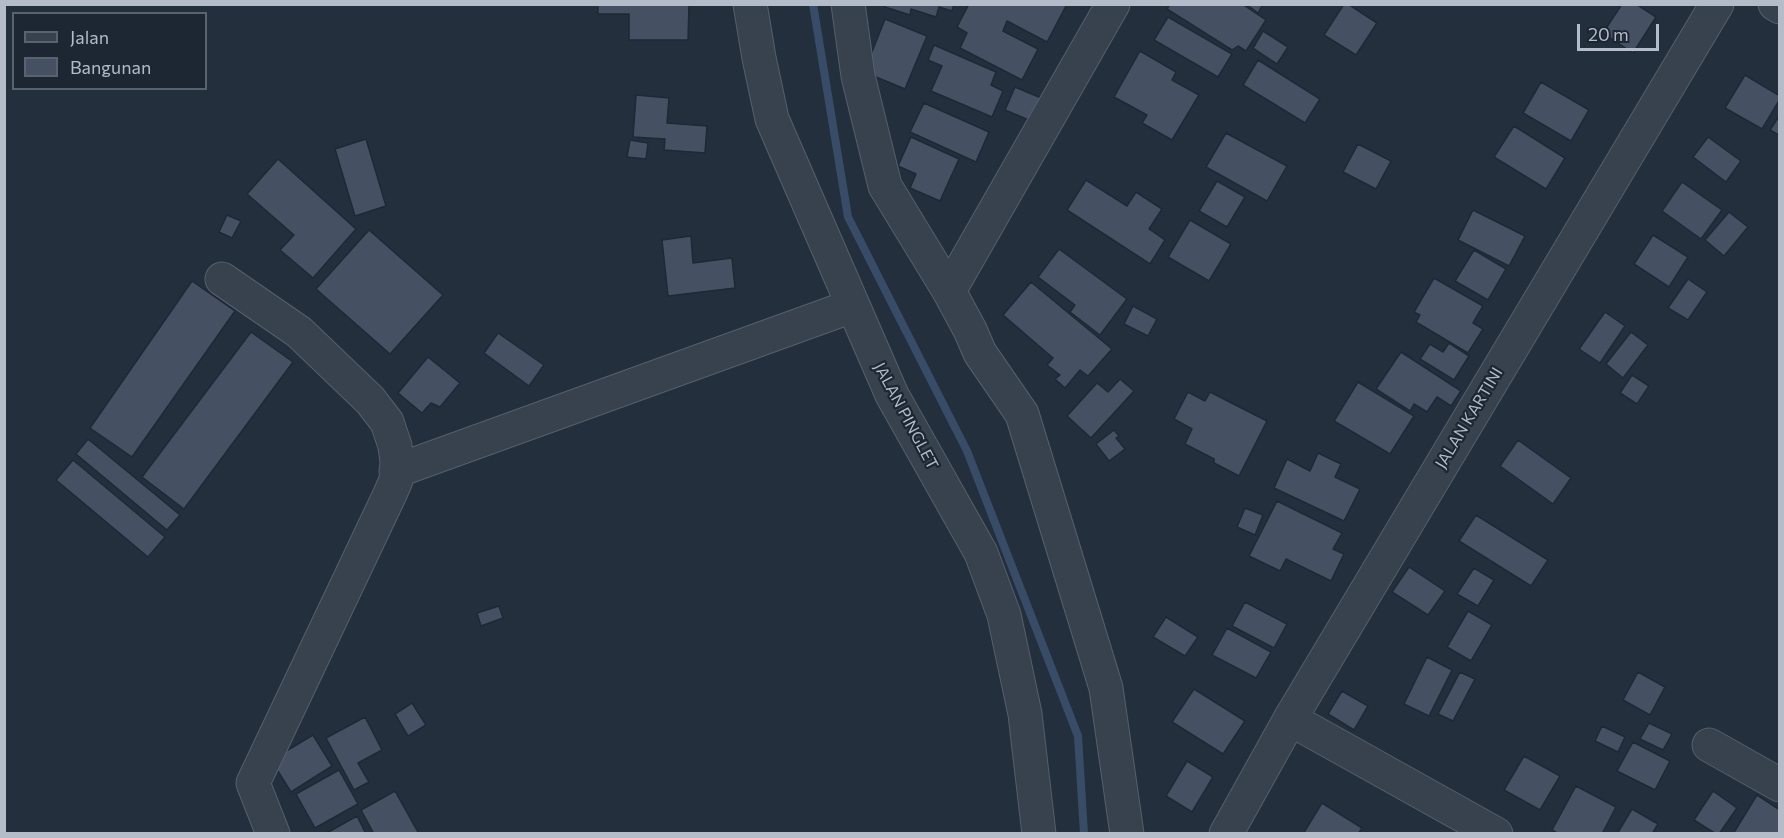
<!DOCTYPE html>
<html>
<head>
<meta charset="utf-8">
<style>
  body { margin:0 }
  #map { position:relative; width:1784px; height:838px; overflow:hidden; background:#242f3e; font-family:Commissioner,sans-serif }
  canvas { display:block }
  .frame { position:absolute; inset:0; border:6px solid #b4bcc9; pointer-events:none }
  .legend { position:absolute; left:12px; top:12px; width:195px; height:78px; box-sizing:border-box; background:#1d2633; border:2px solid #59626f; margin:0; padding:8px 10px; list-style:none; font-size:18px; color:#b4bcc9 }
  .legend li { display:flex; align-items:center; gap:12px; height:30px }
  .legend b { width:30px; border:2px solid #59626f }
  .scale { position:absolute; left:1577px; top:24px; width:82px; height:27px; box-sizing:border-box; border:3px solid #b4bcc9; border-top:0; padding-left:8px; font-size:18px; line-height:21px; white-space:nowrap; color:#b4bcc9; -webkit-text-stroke:4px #1d2633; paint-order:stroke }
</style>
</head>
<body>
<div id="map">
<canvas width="1784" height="838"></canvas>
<div class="frame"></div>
<ul class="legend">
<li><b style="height:8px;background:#38414e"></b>Jalan</li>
<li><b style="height:16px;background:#455162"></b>Bangunan</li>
</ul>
<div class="scale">20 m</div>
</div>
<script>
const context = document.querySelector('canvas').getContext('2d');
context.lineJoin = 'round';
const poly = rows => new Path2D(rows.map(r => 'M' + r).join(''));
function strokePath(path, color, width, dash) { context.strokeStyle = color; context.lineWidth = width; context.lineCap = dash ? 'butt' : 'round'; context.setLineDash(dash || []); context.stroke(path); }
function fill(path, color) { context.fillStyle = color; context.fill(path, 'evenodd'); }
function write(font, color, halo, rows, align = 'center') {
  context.font = font + ' Commissioner,sans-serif'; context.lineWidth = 4.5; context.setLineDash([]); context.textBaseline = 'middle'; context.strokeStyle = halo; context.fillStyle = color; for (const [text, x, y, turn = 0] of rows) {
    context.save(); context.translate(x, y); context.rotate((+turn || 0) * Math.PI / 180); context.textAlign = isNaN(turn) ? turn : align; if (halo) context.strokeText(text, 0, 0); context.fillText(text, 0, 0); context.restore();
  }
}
strokePath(poly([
  [813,4,848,217,967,451,1078,736,1084,834]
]), '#394c67', 8);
const building = poly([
  [598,4,689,4,688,40,629,40,629,14,598,14,598,4],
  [886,4,954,4,952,11,939,7,936,17,911,9,910,15,885,7,886,4],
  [969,4,1067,4,1047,42,1007,21,1003,31,1038,49,1022,80,960,48,967,33,957,27,969,4],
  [1170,4,1242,4,1266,20,1246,51,1238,46,1232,50,1167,9,1170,4],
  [1246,4,1263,4,1258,13,1246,4],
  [1344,4,1348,4,1377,23,1356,55,1324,35,1344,4],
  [1622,4,1636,4,1656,17,1633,53,1603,33,1622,4],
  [1168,17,1232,54,1218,77,1154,40,1168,17],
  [885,19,927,36,905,89,864,72,885,19],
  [1263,31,1288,47,1277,64,1253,48,1263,31],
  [934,45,996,72,991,85,1003,91,992,117,931,91,942,66,928,60,934,45],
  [1140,51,1176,72,1172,80,1199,95,1172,140,1142,123,1147,115,1114,97,1140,51],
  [1258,60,1320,99,1305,123,1243,85,1258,60],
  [1745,75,1780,96,1780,99,1762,129,1725,108,1745,75],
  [1541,82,1589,110,1571,141,1523,113,1541,82],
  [1015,87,1041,98,1031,121,1005,110,1015,87],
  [636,95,669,98,667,123,707,126,705,153,664,150,665,139,633,137,636,95],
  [924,103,989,132,976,162,910,132,924,103],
  [1780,115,1780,136,1770,130,1780,115],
  [1514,126,1565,158,1546,189,1494,157,1514,126],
  [1226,133,1287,166,1267,201,1206,167,1226,133],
  [911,137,959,159,940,201,910,188,916,174,898,166,911,137],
  [1708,137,1741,161,1726,182,1693,157,1708,137],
  [366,139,386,206,355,216,335,149,366,139],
  [630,140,648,143,646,159,627,157,630,140],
  [1358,144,1391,161,1376,189,1343,172,1358,144],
  [278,159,356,229,313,278,280,250,294,235,247,194,278,159],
  [1086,180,1127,206,1136,192,1162,209,1149,229,1165,240,1150,264,1067,210,1086,180],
  [1217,181,1245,197,1227,227,1199,211,1217,181],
  [1682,182,1722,210,1701,239,1662,211,1682,182],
  [1473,210,1525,236,1509,266,1458,240,1473,210],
  [1729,212,1748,227,1724,256,1705,240,1729,212],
  [227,215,241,221,232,238,219,232,227,215],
  [1190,220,1231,244,1209,281,1168,257,1190,220],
  [369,230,443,295,390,354,316,289,369,230],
  [1653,235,1688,257,1669,287,1634,264,1653,235],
  [691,236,693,263,732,258,735,288,668,296,662,240,691,236],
  [1059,249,1127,299,1100,335,1070,312,1075,305,1038,277,1059,249],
  [1474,250,1506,269,1488,300,1455,281,1474,250],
  [1434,278,1483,306,1473,323,1483,329,1468,353,1416,322,1420,315,1414,312,1434,278],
  [1688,279,1707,292,1688,320,1668,308,1688,279],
  [192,281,235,311,132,457,90,428,192,281],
  [1031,282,1112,349,1088,376,1080,370,1065,388,1055,379,1060,375,1047,365,1053,358,1003,315,1031,282],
  [1133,306,1157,319,1148,336,1124,324,1133,306],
  [1605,312,1625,326,1600,363,1579,349,1605,312],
  [251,332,293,362,184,509,142,477,251,332],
  [1631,332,1648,345,1623,378,1606,364,1631,332],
  [498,333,544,365,529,386,484,353,498,333],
  [1449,343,1469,356,1454,380,1420,359,1430,344,1443,352,1449,343],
  [1401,352,1461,391,1451,406,1437,397,1427,412,1414,404,1410,411,1376,389,1401,352],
  [428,357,460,383,440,407,431,403,422,413,398,393,428,357],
  [1632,375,1649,386,1637,404,1620,393,1632,375],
  [1120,379,1134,391,1091,438,1067,416,1097,383,1108,392,1120,379],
  [1358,382,1414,416,1390,454,1334,421,1358,382],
  [1188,392,1205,401,1210,392,1267,421,1239,476,1214,463,1214,459,1185,444,1192,429,1174,419,1188,392],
  [1114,430,1119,436,1116,438,1125,449,1109,461,1096,444,1114,430],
  [88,439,180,515,167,530,76,454,88,439],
  [1518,440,1571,478,1553,504,1500,466,1518,440],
  [1318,453,1341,464,1335,477,1360,489,1344,521,1274,488,1287,459,1310,471,1318,453],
  [73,460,165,537,148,557,56,480,73,460],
  [1277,501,1342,533,1333,549,1344,554,1331,581,1286,559,1280,571,1249,556,1277,501],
  [1245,508,1263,515,1255,535,1237,527,1245,508],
  [1476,515,1548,560,1531,586,1459,541,1476,515],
  [1409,567,1445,591,1428,615,1392,592,1409,567],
  [1474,568,1494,580,1478,606,1457,594,1474,568],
  [1245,602,1287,624,1274,648,1232,626,1245,602],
  [499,606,503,618,481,626,477,613,499,606],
  [1468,611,1492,625,1471,661,1447,647,1468,611],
  [1166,617,1198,637,1185,656,1153,637,1166,617],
  [1227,628,1271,652,1256,678,1212,655,1227,628],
  [1427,657,1452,670,1429,716,1404,704,1427,657],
  [1460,672,1475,679,1453,721,1438,714,1460,672],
  [1638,672,1665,687,1650,715,1623,700,1638,672],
  [1194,689,1245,721,1223,754,1172,722,1194,689],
  [1342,691,1368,706,1354,730,1328,714,1342,691],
  [412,703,426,725,408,736,395,714,412,703],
  [365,717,382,750,358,763,369,782,354,790,326,738,365,717],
  [1649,723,1672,734,1663,750,1640,739,1649,723],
  [1602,726,1625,737,1618,752,1595,741,1602,726],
  [313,735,332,766,291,792,271,760,313,735],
  [1633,742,1670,761,1655,790,1617,771,1633,742],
  [1524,756,1560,776,1540,810,1504,790,1524,756],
  [1187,761,1213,777,1192,812,1166,796,1187,761],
  [339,770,358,804,315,828,296,794,339,770],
  [1576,786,1616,807,1602,834,1559,834,1552,830,1576,786],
  [395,791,419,834,374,834,361,810,395,791],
  [1713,791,1737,808,1719,834,1716,834,1694,820,1713,791],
  [1757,795,1780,810,1780,834,1733,834,1757,795],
  [1322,803,1362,828,1358,834,1303,834,1322,803],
  [1632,809,1658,824,1652,834,1617,834,1632,809],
  [357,816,366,834,325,834,357,816]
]);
fill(building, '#455162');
strokePath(building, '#1f2835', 1.5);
const minor = poly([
  [750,4,759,58,772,119,892,395,981,553,1004,615,1025,714,1039,834],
  [848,4,858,76,885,186,949,291,970,330,980,353,1022,414,1106,688,1127,834],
  [1775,4,1780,7],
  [222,279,299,332,370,400,387,422,395,446,397,462,396,480,390,494,253,783,273,834],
  [949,291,1113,4],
  [396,471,852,306],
  [1290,719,1496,834],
  [1709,745,1780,785],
  [1226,834,1290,719,1717,4]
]);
strokePath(minor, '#565f6c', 35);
strokePath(minor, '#38414e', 33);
write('16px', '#b4bcc9', '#1d2633', [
  ["JALAN PINGLET",906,416,62],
  ["JALAN KARTINI",1469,418,-59]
]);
</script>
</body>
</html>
